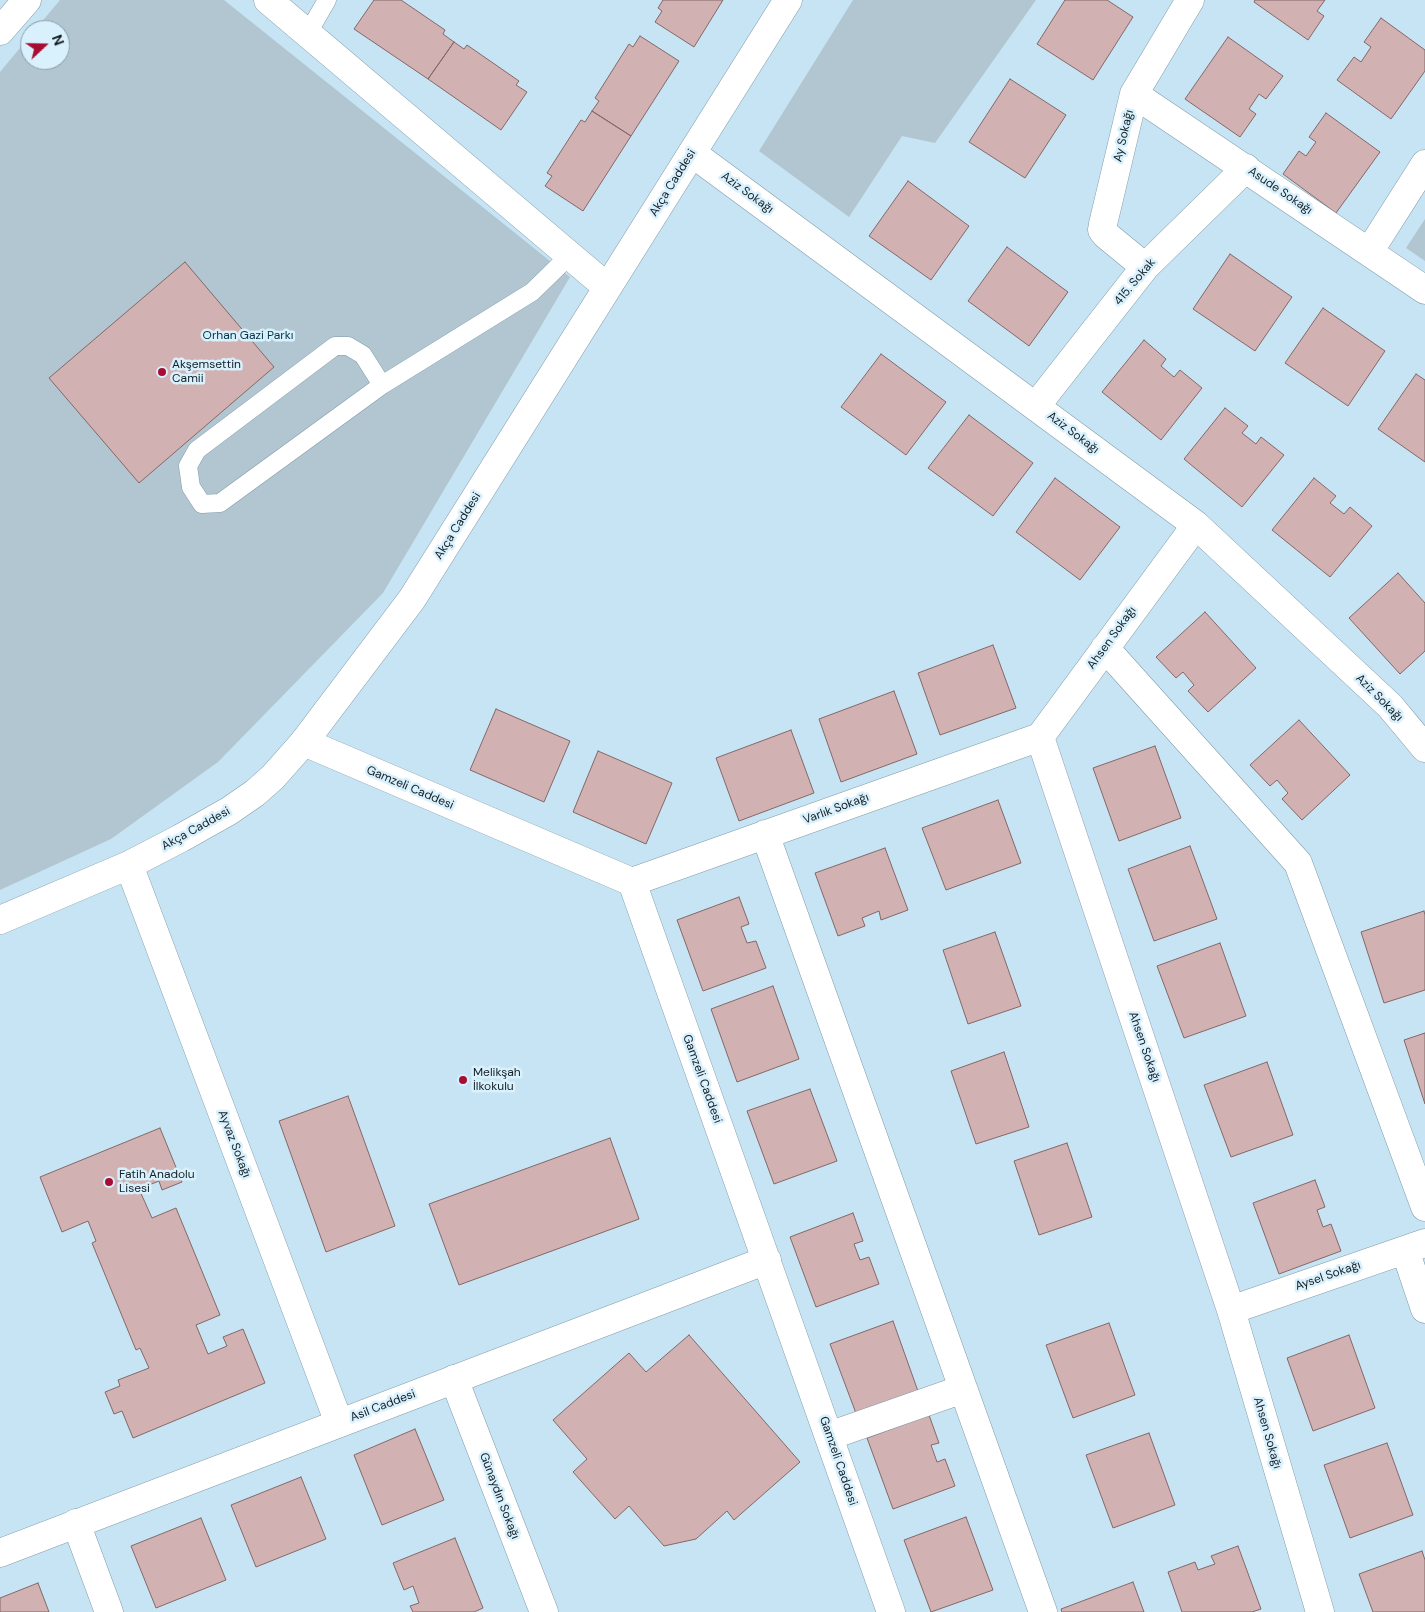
<!DOCTYPE html>
<html>
<head>
<meta charset="utf-8">
<style>
  body { margin:0 }
  #map { position:relative; width:1425px; height:1612px; overflow:hidden; background:#c7e4f4; font-family:"DM Sans",sans-serif }
  canvas { display:block }
  .north { position:absolute; left:20px; top:20px; width:50px; height:50px; box-sizing:border-box; background:#d9f1fd; border:1px solid #8a9da7; border-radius:50%; rotate:69deg; font-size:14px; font-weight:700; line-height:20px; text-align:center; color:#141f25 }
  .north::after { content:''; display:block; margin:auto; width:18px; height:22px; background:#a70d32; clip-path:polygon(50% 0,100% 100%,50% 72%,0 100%) }
</style>
</head>
<body>
<div id="map">
<canvas width="1425" height="1612"></canvas>
<div class="north">N</div>
</div>
<script>
const context = document.querySelector('canvas').getContext('2d');
context.lineJoin = 'round';
function fill(path, color) { context.fillStyle = color; context.fill(path, 'evenodd'); }
const poly = rows => new Path2D(rows.map(r => 'M' + r).join(''));
function strokePath(path, color, width, dash) { context.strokeStyle = color; context.lineWidth = width; context.lineCap = dash ? 'butt' : 'round'; context.setLineDash(dash || []); context.stroke(path); }
function write(font, color, halo, rows, align = 'center') {
  context.font = font + ' "DM Sans",sans-serif'; context.lineWidth = 5; context.setLineDash([]); context.textBaseline = 'middle'; context.strokeStyle = halo; context.fillStyle = color; for (const [text, x, y, turn = 0] of rows) {
    context.save(); context.translate(x, y); context.rotate((+turn || 0) * Math.PI / 180); context.textAlign = isNaN(turn) ? turn : align; if (halo) context.strokeText(text, 0, 0); context.fillText(text, 0, 0); context.restore();
  }
}
fill(poly([
  [60,0,224,0,570,277,383,593,218,762,111,839,0,890,0,72,30,36,30,60,60,60,60,30,35,30],
  [853,0,1036,0,935,143,902,136,849,217,759,151],
  [1425,219,1425,261,1406,248]
]), '#b1c6d0');
const building = poly([
  [374,0,401,0,445,30,443,34,454,42,428,79,354,29,374,0],
  [663,0,723,0,694,47,655,22,662,11,658,8,663,0],
  [1065,0,1107,0,1133,17,1093,80,1037,44,1065,0],
  [1255,0,1325,0,1317,11,1324,16,1308,40,1254,2,1255,0],
  [1381,18,1425,50,1425,71,1391,119,1337,80,1354,57,1361,62,1371,47,1364,42,1381,18],
  [640,36,679,61,631,136,592,111,599,101,595,98,629,44,633,47,640,36],
  [1228,37,1283,76,1266,99,1259,94,1249,109,1256,114,1240,137,1185,99,1228,37],
  [454,42,464,49,467,45,519,81,516,85,527,92,501,130,428,79,454,42],
  [1010,79,1066,115,1025,178,969,142,1010,79],
  [592,111,631,136,583,211,545,186,552,176,547,173,581,120,585,122,592,111],
  [1326,113,1380,152,1336,213,1283,174,1299,151,1306,156,1316,142,1309,137,1326,113],
  [908,181,969,226,931,280,869,236,908,181],
  [1007,247,1068,292,1029,346,968,301,1007,247],
  [1230,254,1292,297,1255,351,1193,309,1230,254],
  [185,262,274,367,139,483,49,378,185,262],
  [1323,308,1385,351,1348,406,1285,363,1323,308],
  [1144,340,1166,359,1161,366,1174,377,1180,370,1202,388,1161,440,1102,392,1144,340],
  [881,354,946,402,906,455,841,407,881,354],
  [1416,374,1425,380,1425,462,1378,429,1416,374],
  [1225,408,1248,426,1242,433,1256,444,1261,437,1284,455,1242,507,1184,459,1225,408],
  [969,415,1033,463,993,516,928,468,969,415],
  [1055,478,1120,527,1080,580,1016,532,1055,478],
  [1314,478,1336,496,1330,503,1344,514,1350,507,1372,526,1330,577,1272,530,1314,478],
  [1398,573,1425,603,1425,651,1400,674,1349,618,1398,573],
  [1205,612,1256,668,1208,712,1188,691,1194,685,1183,672,1176,678,1156,657,1205,612],
  [993,645,1016,708,940,735,918,673,993,645],
  [894,691,917,754,841,782,819,719,894,691],
  [496,709,570,741,544,802,470,770,496,709],
  [1299,720,1350,775,1302,820,1282,799,1288,793,1277,780,1270,786,1250,765,1299,720],
  [791,730,814,793,739,821,716,758,791,730],
  [1155,746,1181,818,1119,841,1093,768,1155,746],
  [598,751,672,783,646,844,573,812,598,751],
  [998,800,1021,863,946,890,922,828,998,800],
  [1190,846,1217,919,1154,941,1128,869,1190,846],
  [885,848,908,910,881,920,879,911,862,918,865,926,838,936,815,873,885,848],
  [739,897,749,924,741,927,747,943,756,941,766,968,703,991,677,920,739,897],
  [1424,911,1425,915,1425,990,1384,1003,1361,932,1424,911],
  [995,932,1021,1006,968,1024,943,950,995,932],
  [1220,943,1246,1016,1184,1038,1157,966,1220,943],
  [773,986,799,1059,737,1082,711,1009,773,986],
  [1425,1033,1425,1104,1404,1040,1425,1033],
  [1004,1052,1029,1127,976,1144,951,1071,1004,1052],
  [1267,1062,1293,1135,1231,1157,1204,1085,1267,1062],
  [810,1089,837,1161,774,1184,747,1111,810,1089],
  [348,1096,395,1226,326,1252,279,1121,348,1096],
  [160,1128,182,1182,162,1190,159,1181,139,1189,152,1218,176,1208,220,1315,196,1325,208,1354,227,1346,223,1337,243,1329,265,1383,133,1438,122,1411,114,1414,105,1392,120,1386,118,1380,149,1368,140,1348,136,1350,92,1243,96,1241,88,1221,62,1232,40,1177,160,1128],
  [610,1138,639,1219,459,1285,429,1204,610,1138],
  [1067,1143,1092,1217,1039,1235,1014,1161,1067,1143],
  [1315,1180,1325,1207,1317,1210,1323,1227,1331,1224,1341,1251,1279,1274,1253,1203,1315,1180],
  [853,1213,863,1241,854,1244,860,1260,869,1257,879,1284,816,1307,790,1237,853,1213],
  [893,1321,919,1394,857,1416,830,1344,893,1321],
  [1109,1323,1135,1395,1073,1418,1046,1345,1109,1323],
  [689,1335,800,1462,734,1520,727,1511,696,1539,664,1546,629,1506,615,1519,573,1472,587,1459,553,1420,629,1353,646,1372,689,1335],
  [1349,1335,1375,1408,1313,1431,1287,1358,1349,1335],
  [929,1415,939,1443,931,1445,937,1462,945,1459,955,1486,893,1509,867,1438,929,1415],
  [415,1429,444,1500,382,1525,354,1455,415,1429],
  [1149,1433,1175,1505,1113,1528,1086,1455,1149,1433],
  [1387,1443,1413,1515,1350,1538,1324,1465,1387,1443],
  [301,1477,326,1539,256,1567,231,1505,301,1477],
  [966,1517,993,1590,931,1612,904,1540,966,1517],
  [201,1518,226,1580,156,1608,131,1546,201,1518],
  [455,1538,483,1608,474,1612,413,1612,410,1606,419,1603,413,1586,404,1590,393,1563,455,1538],
  [1238,1546,1261,1609,1252,1612,1182,1612,1168,1572,1195,1562,1198,1570,1215,1564,1211,1556,1238,1546],
  [1422,1551,1425,1560,1425,1612,1373,1612,1359,1574,1422,1551],
  [1133,1582,1144,1612,1062,1612,1061,1609,1133,1582],
  [38,1583,49,1612,0,1612,0,1598,38,1583]
]);
fill(building, '#d1b1b1');
strokePath(building, '#846767', 1);
const service = poly([
  [308,33,327,0],
  [382,385,363,355,348,346,335,346,197,450,188,466,191,487,202,504,220,503,382,385,532,292,570,255]
]);
const minor = poly([
  [268,0,607,287],
  [0,31,27,0],
  [1134,94,1425,290],
  [692,153,1196,525,1390,706,1425,748],
  [1369,252,1425,164],
  [1145,267,1106,235,1102,230,1103,224,1134,94,1190,0],
  [1036,406,1145,267,1246,168],
  [1196,525,1040,737,1231,1310,1320,1612],
  [1105,648,1298,863,1425,1207],
  [765,834,1043,1612],
  [129,865,339,1423],
  [632,882,1040,737],
  [1405,1250,1425,1309],
  [1231,1310,1425,1243],
  [454,1379,544,1612],
  [829,1436,963,1389],
  [76,1523,109,1612]
]);
const tertiary = poly([
  [304,742,632,882,891,1612],
  [0,1553,767,1260]
]);
const secondary = poly([
  [0,920,129,865,181,838,229,811,255,793,273,777,304,742,412,599,788,0]
]);
strokePath(service, '#809caa', 19);
strokePath(minor, '#809caa', 29);
strokePath(tertiary, '#809caa', 29);
strokePath(secondary, '#809caa', 29);
strokePath(service, '#fff', 18);
strokePath(minor, '#fff', 28);
strokePath(tertiary, '#fff', 28);
strokePath(secondary, '#fff', 28);
for (const [x, y, r, color] of [
  [162,372,5,"#a70d32"],
  [463,1080,5,"#a70d32"],
  [109,1182,5,"#a70d32"]
]) { const dot = new Path2D(); dot.arc(x, y, r, 0, 2 * Math.PI); context.fillStyle = color; context.fill(dot); strokePath(dot, '#d9f1fd', 2); }
write('12px', '#141f25', '#d9f1fd', [
  ["Ay Sokağı",1124,136,-77],
  ["Akça Caddesi",673,183,-58],
  ["Asude Sokağı",1280,191,34],
  ["Aziz Sokağı",747,193,36],
  ["415. Sokak",1135,282,-50],
  ["Aziz Sokağı",1073,433,37],
  ["Akça Caddesi",458,526,-58],
  ["Ahsen Sokağı",1112,638,-54],
  ["Aziz Sokağı",1379,698,45],
  ["Gamzeli Caddesi",410,788,23],
  ["Varlık Sokağı",836,809,-20],
  ["Akça Caddesi",196,829,-29],
  ["Ahsen Sokağı",1144,1047,71],
  ["Gamzeli Caddesi",702,1079,70],
  ["Ayvaz Sokağı",234,1144,69],
  ["Aysel Sokağı",1328,1276,-19],
  ["Asil Caddesi",383,1406,-21],
  ["Ahsen Sokağı",1267,1433,74],
  ["Gamzeli Caddesi",838,1461,71],
  ["Günaydın Sokağı",499,1496,69]
]);
write('12px', '#023346', '#d9f1fd', [
  ["Orhan Gazi Parkı",248,336]
]);
write('12px', '#141f25', '#d9f1fd', [
  ["Akşemsettin",172,365],
  ["Camii",172,379],
  ["Melikşah",473,1073],
  ["İlkokulu",473,1087],
  ["Fatih Anadolu",119,1175],
  ["Lisesi",119,1189]
], 'left');
</script>
</body>
</html>
